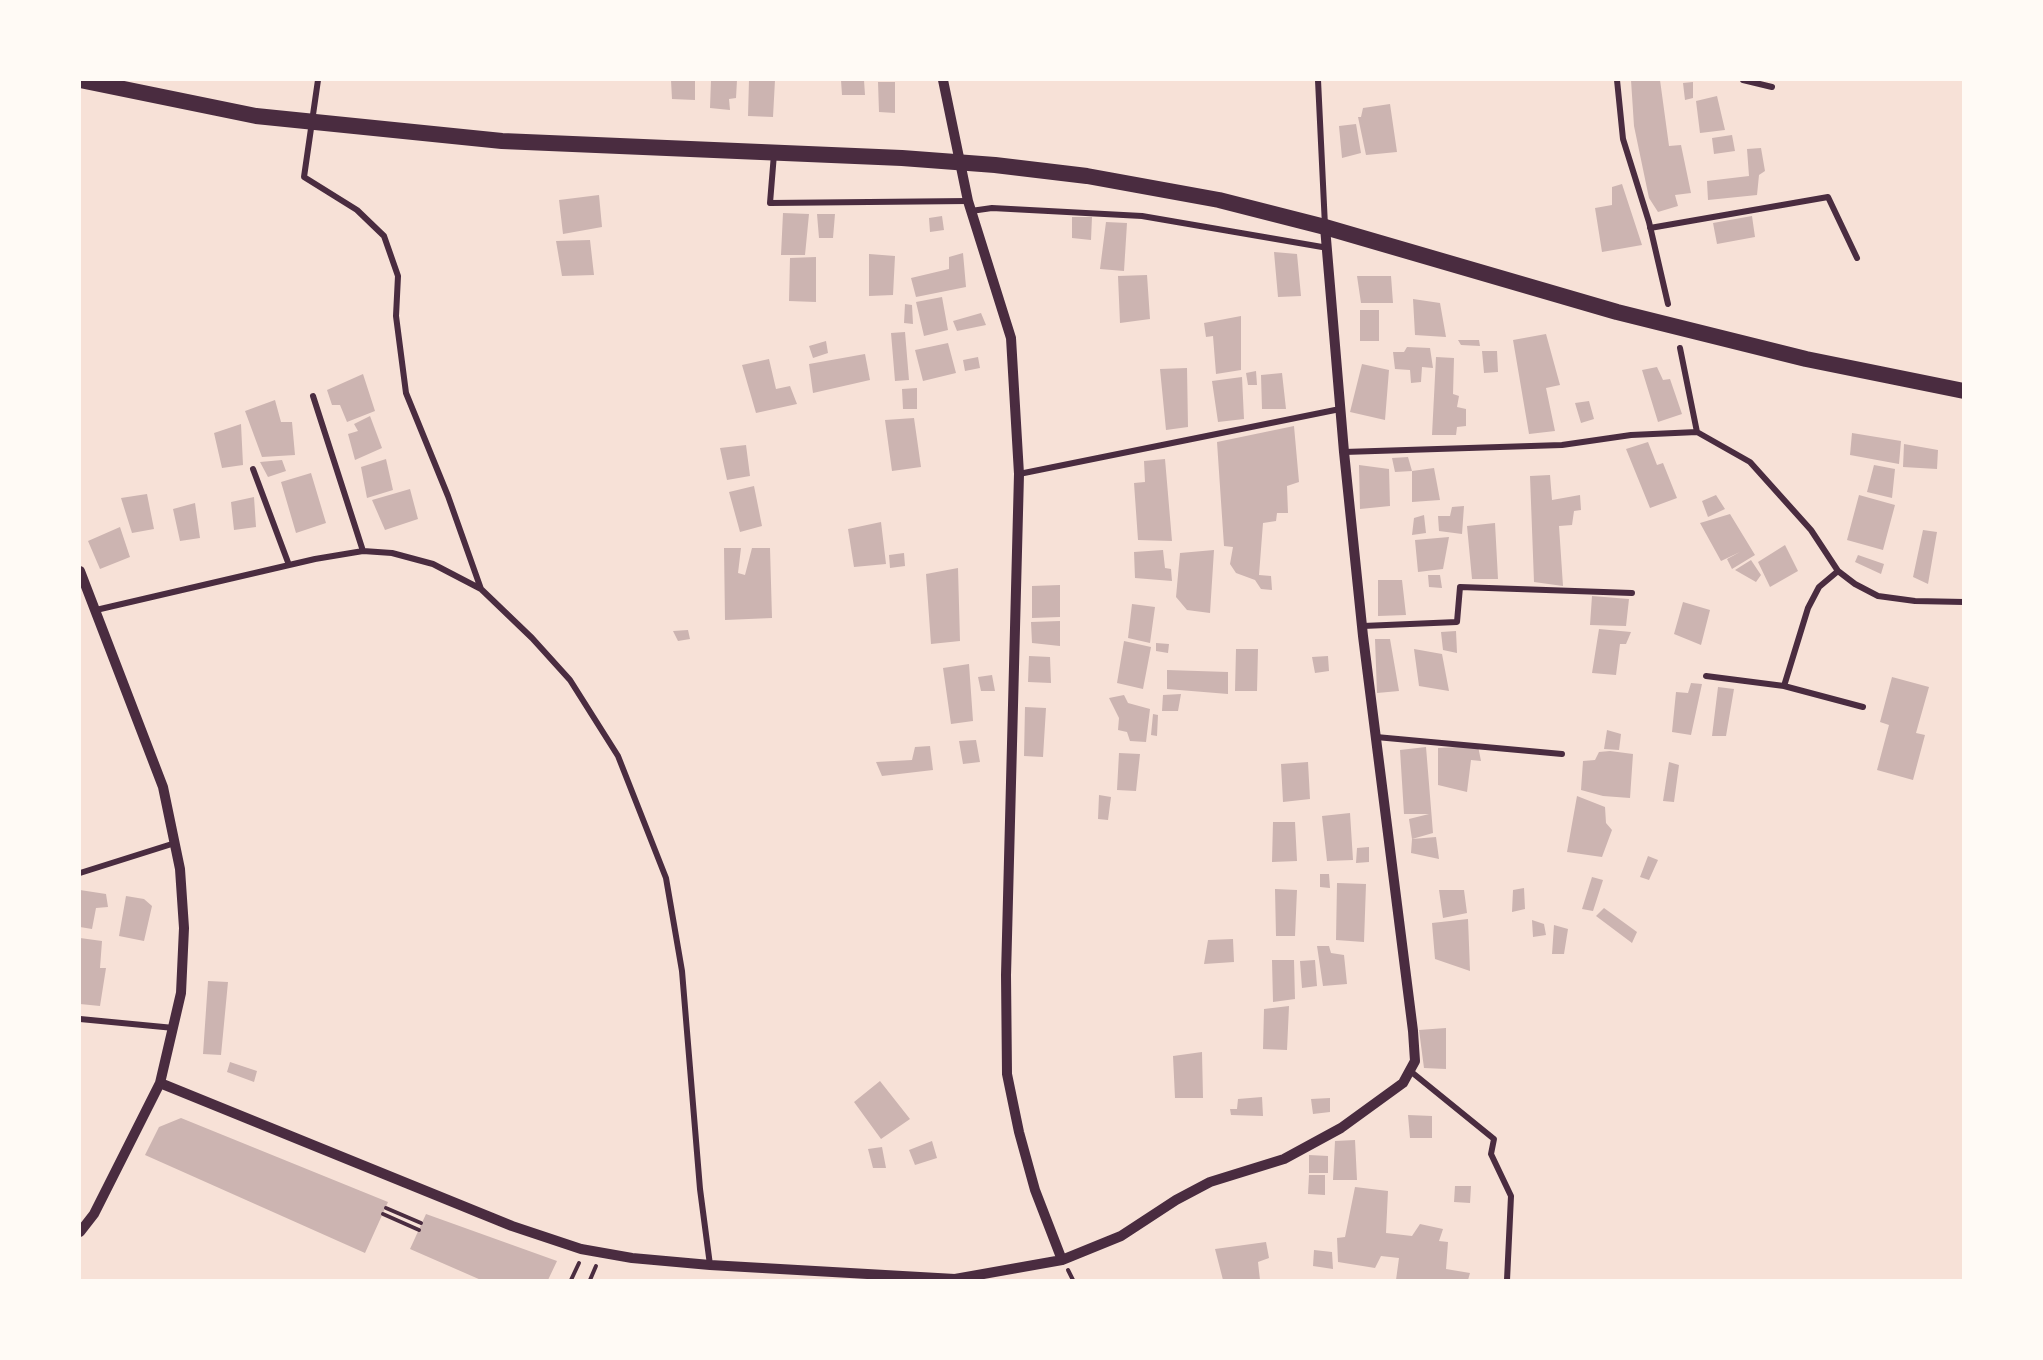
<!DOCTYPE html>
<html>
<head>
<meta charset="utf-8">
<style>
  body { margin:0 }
  #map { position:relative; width:2043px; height:1360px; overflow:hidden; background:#f7e1d7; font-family:"Roboto Condensed",sans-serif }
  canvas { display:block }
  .frame { position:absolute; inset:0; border:81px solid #fffaf5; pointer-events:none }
</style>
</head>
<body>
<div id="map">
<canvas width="2043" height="1360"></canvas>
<div class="frame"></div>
</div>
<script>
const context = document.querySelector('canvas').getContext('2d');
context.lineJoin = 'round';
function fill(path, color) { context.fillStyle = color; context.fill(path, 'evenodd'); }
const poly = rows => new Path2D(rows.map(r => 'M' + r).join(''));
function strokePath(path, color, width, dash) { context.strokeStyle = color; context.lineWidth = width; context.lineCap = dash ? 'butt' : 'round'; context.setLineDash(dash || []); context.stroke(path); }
fill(poly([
  [671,80,695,80,695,100,672,99],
  [711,80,737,80,736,98,729,99,730,110,710,108],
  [749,80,775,80,773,117,748,116],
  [841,80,864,80,865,95,842,95],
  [1631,80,1660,80,1669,146,1681,145,1691,193,1675,195,1678,206,1658,212,1649,198,1634,126],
  [878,82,895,82,895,113,879,112],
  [1693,82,1693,98,1685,100,1683,83],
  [1717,96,1725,130,1700,133,1696,101],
  [1390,104,1397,152,1366,155,1358,117,1361,117,1363,108],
  [1356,124,1361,153,1342,158,1339,126],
  [1732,135,1735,151,1714,154,1712,138],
  [1761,148,1765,171,1759,175,1757,195,1708,200,1707,181,1749,176,1747,149],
  [1622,184,1642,245,1602,252,1595,208,1612,205,1612,187],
  [599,195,602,227,563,234,559,200],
  [783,213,809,214,805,255,781,255],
  [817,214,835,214,833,238,819,238],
  [942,216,944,230,930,232,929,218],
  [1752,216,1755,237,1717,244,1713,223],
  [1072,217,1092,217,1091,240,1072,238],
  [1106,222,1127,223,1124,271,1100,269],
  [590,240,594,275,562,276,556,241],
  [1274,252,1297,254,1301,296,1278,297],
  [963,253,966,287,916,297,911,278,949,269,949,257],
  [869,254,895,256,893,295,869,296],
  [816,257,816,302,789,301,790,258],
  [1147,275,1150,319,1120,323,1118,276],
  [1357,276,1391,276,1393,303,1361,303],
  [942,297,948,330,924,336,916,302],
  [1413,299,1440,303,1446,337,1415,335],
  [905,304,912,305,913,324,904,323],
  [1360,310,1379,310,1379,341,1360,341],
  [981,313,986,325,957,331,953,321],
  [1241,316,1241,370,1216,374,1213,336,1206,337,1204,323],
  [905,332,909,380,895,381,891,333],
  [1546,334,1560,385,1546,388,1555,431,1529,434,1513,340],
  [1458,340,1479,340,1480,346,1461,345],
  [826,341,828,353,813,358,809,346],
  [948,343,956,373,923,381,915,350],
  [1407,347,1430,348,1433,368,1422,367,1421,382,1411,383,1410,370,1395,369,1393,352,1404,352],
  [1482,351,1497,351,1498,372,1484,373],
  [865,354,870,380,813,393,809,364],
  [978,357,980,368,965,371,963,360],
  [1436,357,1454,358,1453,394,1459,396,1457,407,1466,409,1466,426,1457,427,1456,435,1432,435],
  [769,359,776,389,790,386,797,404,756,413,742,365],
  [1362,364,1389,370,1385,420,1350,412],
  [1657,367,1663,380,1670,379,1682,414,1658,422,1642,370],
  [1187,368,1188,427,1166,430,1160,369],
  [1256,371,1257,385,1248,385,1246,373],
  [1282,373,1286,409,1262,409,1261,375],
  [363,374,375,411,347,422,340,405,332,405,327,390],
  [1242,377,1244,419,1218,422,1212,381],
  [917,388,917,409,903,409,902,389],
  [275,400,281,422,292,422,295,455,262,457,245,411],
  [1589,401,1594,419,1581,423,1575,403],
  [370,416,382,448,355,460,348,434,358,431,354,424],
  [914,418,921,467,892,471,885,420],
  [241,424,243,465,222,468,214,433],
  [1294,426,1299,482,1287,486,1288,513,1277,513,1276,521,1263,523,1259,575,1271,576,1272,590,1261,589,1255,580,1236,573,1230,564,1233,547,1224,546,1217,442],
  [1852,433,1901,441,1899,464,1850,455],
  [1648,442,1657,465,1663,463,1677,498,1650,508,1626,449],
  [1904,444,1938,450,1937,469,1903,467],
  [746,445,750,476,727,480,720,448],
  [1408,457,1412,471,1395,472,1392,458],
  [386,459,393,490,367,498,361,467],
  [1165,459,1172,541,1138,540,1134,483,1145,482,1144,461],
  [282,460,286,471,268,477,260,462],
  [1359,465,1389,469,1390,506,1360,509],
  [1874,465,1895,469,1892,498,1867,492],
  [1434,468,1440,500,1412,502,1412,471],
  [311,473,326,523,296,533,281,482],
  [1550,475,1552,500,1580,495,1581,510,1574,511,1572,525,1559,526,1563,586,1534,582,1530,476],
  [754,486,762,526,740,532,729,492],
  [410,489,418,519,385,530,372,500],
  [147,494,154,529,132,533,121,498],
  [1716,495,1725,509,1708,517,1702,501],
  [1859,495,1895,505,1883,550,1847,540],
  [254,497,256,527,234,530,231,502],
  [195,503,200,538,180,541,173,509],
  [1464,506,1462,534,1439,531,1438,516,1450,516,1452,507],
  [1730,514,1755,555,1732,569,1727,559,1740,552,1721,561,1700,523],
  [1424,515,1426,533,1412,535,1414,518],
  [881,522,886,564,854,567,848,529],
  [1495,523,1498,579,1472,579,1467,526],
  [120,527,130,557,100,569,88,541],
  [1923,530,1937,532,1928,584,1913,577],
  [1449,537,1443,569,1418,572,1415,540],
  [1785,545,1798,571,1770,587,1758,562],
  [724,548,741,548,738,573,745,575,752,548,770,548,772,618,725,620],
  [1163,550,1165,568,1171,569,1172,581,1135,578,1134,552],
  [1214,550,1210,613,1187,610,1176,597,1180,553],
  [904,553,905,566,890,568,889,555],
  [1858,555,1884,564,1881,574,1855,562],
  [1751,560,1761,575,1756,582,1735,570],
  [958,568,960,641,931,644,926,574],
  [1428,575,1440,575,1442,588,1429,587],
  [1378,580,1402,580,1406,615,1378,616],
  [1060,585,1060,617,1032,618,1032,586],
  [1592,596,1629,599,1626,626,1590,625],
  [1683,602,1710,610,1701,645,1674,634],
  [1132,604,1155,607,1150,643,1128,638],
  [1060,621,1060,646,1032,643,1031,622],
  [1599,629,1631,632,1626,644,1620,644,1616,675,1592,673],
  [688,630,690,639,678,641,673,631],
  [1456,631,1457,653,1443,650,1441,632],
  [1375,639,1390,639,1399,691,1377,693],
  [1124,641,1151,647,1143,689,1117,683],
  [1156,643,1169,644,1168,653,1156,651],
  [1236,649,1258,649,1257,691,1235,691],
  [1414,649,1442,654,1449,691,1419,686],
  [1029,656,1050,657,1051,683,1028,682],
  [1328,656,1329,671,1315,673,1312,657],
  [969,664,973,721,951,724,943,668],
  [1167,670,1228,672,1228,694,1167,689],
  [992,675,995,691,981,691,978,677],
  [1892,677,1929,687,1916,733,1925,735,1913,780,1877,770,1889,725,1880,722],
  [1691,683,1702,684,1691,735,1672,732,1676,692,1688,693],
  [1718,687,1734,689,1726,736,1712,736],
  [1181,694,1178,711,1162,711,1163,695],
  [1124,695,1128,703,1150,709,1146,742,1130,741,1127,732,1118,730,1119,718,1109,698],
  [1025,707,1046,708,1043,757,1024,756],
  [1153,714,1158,715,1157,736,1151,735],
  [1607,730,1621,734,1619,750,1604,749],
  [976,740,980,762,963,764,959,741],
  [930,746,933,770,882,776,876,762,912,760,915,747],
  [1478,746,1481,761,1471,760,1467,792,1438,785,1438,748],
  [1426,747,1433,833,1412,839,1409,819,1429,814,1404,814,1400,750],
  [1610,751,1633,754,1630,798,1603,796,1581,790,1583,761,1595,760,1599,752],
  [1119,753,1140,754,1136,791,1117,790],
  [1308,762,1310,799,1283,802,1281,764],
  [1669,762,1679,765,1674,802,1663,801],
  [1099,795,1111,797,1108,820,1098,819],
  [1577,796,1605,807,1606,823,1612,830,1602,857,1567,852],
  [1350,813,1353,860,1327,861,1322,816],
  [1273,822,1295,822,1297,861,1272,862],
  [1436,837,1439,859,1411,853,1412,839],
  [1369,847,1369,862,1356,863,1357,848],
  [1648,856,1658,860,1649,880,1640,877],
  [1320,874,1329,874,1330,888,1320,887],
  [1592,877,1603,880,1593,911,1582,909],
  [1337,883,1366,884,1364,942,1336,940],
  [1524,888,1525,909,1512,912,1513,890],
  [1275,889,1297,890,1295,936,1276,936],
  [80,890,106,894,108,907,96,908,92,929,80,927],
  [1439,890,1464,890,1467,913,1443,918],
  [126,896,144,899,152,906,144,941,119,936],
  [1604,908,1637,932,1632,943,1596,916],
  [1468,919,1470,971,1435,959,1432,923],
  [1532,920,1544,924,1546,935,1533,937],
  [1554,925,1568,929,1564,954,1552,954],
  [80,938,102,941,100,968,106,968,100,1006,80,1004],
  [1233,939,1234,962,1204,964,1208,940],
  [1317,946,1329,946,1331,953,1344,955,1347,984,1323,986],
  [1272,960,1294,960,1295,999,1273,1002],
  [1315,960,1317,986,1302,988,1300,961],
  [208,981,228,982,221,1055,203,1054],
  [1289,1006,1287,1050,1263,1049,1264,1009],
  [1446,1028,1446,1069,1424,1068,1419,1030],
  [1202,1052,1203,1098,1175,1098,1173,1056],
  [230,1062,257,1071,254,1082,227,1072],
  [880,1081,910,1119,881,1139,854,1102],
  [1262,1097,1263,1116,1231,1115,1230,1109,1237,1109,1238,1099],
  [1330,1098,1330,1112,1313,1114,1311,1099],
  [1408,1115,1432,1116,1432,1138,1410,1138],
  [181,1118,388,1202,365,1253,145,1155,159,1127],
  [1355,1140,1357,1180,1333,1180,1335,1141],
  [932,1141,937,1158,915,1165,909,1150],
  [882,1147,886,1168,873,1168,868,1149],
  [1309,1155,1328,1156,1328,1173,1309,1173],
  [1309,1175,1325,1175,1325,1195,1308,1194],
  [1455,1186,1471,1186,1470,1203,1454,1202],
  [1355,1187,1388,1191,1386,1233,1412,1236,1420,1224,1443,1229,1439,1241,1448,1242,1446,1269,1470,1273,1468,1280,1396,1280,1399,1258,1381,1256,1375,1268,1338,1262,1337,1238,1345,1237],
  [426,1214,557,1261,548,1280,481,1280,410,1249],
  [1266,1242,1269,1258,1258,1262,1260,1280,1223,1280,1215,1249],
  [1314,1250,1332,1252,1333,1269,1313,1266]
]), '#ccb4b1');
strokePath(poly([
  [386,1208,421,1223],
  [383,1214,419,1230],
  [1068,1270,1073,1280],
  [571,1280,579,1263],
  [590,1280,596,1266]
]), '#4a2c40', 4);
strokePath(poly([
  [318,80,304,177,357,210,384,236,398,276,396,316,406,393,448,496,481,589],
  [1318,80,1325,226],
  [1617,80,1623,139,1649,222,1668,304],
  [1743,80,1772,87],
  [774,154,770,203,968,201],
  [971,211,992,208,1142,216,1328,248],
  [1650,228,1828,197,1857,258],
  [1680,348,1697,432],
  [313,396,363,551],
  [1344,452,1562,445,1631,435,1697,432,1750,462,1811,530,1838,571,1855,584,1878,596,1915,601,1964,602],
  [253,469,289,565],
  [1019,474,1340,409],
  [1838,571,1819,587,1808,608,1784,686,1863,707],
  [96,610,315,559,363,551,392,553,433,564,481,589,532,638,570,680,618,756,666,878,682,971,700,1189,710,1265],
  [1363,626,1457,622,1460,587,1632,593],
  [1706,676,1784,686],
  [1376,737,1562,754],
  [80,873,175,843],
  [80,1019,174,1028],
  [1409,1070,1494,1139,1491,1154,1511,1196,1507,1280]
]), '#4a2c40', 6);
strokePath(poly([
  [943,80,968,201,1011,338,1019,474,1006,975,1007,1074,1019,1132,1035,1190,1062,1260],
  [80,571,163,787,180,869,184,928,181,993,160,1083,94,1214,80,1232],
  [160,1083,512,1226,581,1249,632,1258,710,1265,955,1279,1062,1260,1121,1236,1176,1200,1210,1182,1284,1159,1341,1128,1403,1083,1415,1061,1413,1031,1363,636,1344,452,1325,227]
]), '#4a2c40', 10);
strokePath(poly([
  [80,80,256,116,502,141,902,158,995,165,1087,176,1219,200,1325,227,1617,312,1806,359,1964,391]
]), '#4a2c40', 16);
</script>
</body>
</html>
